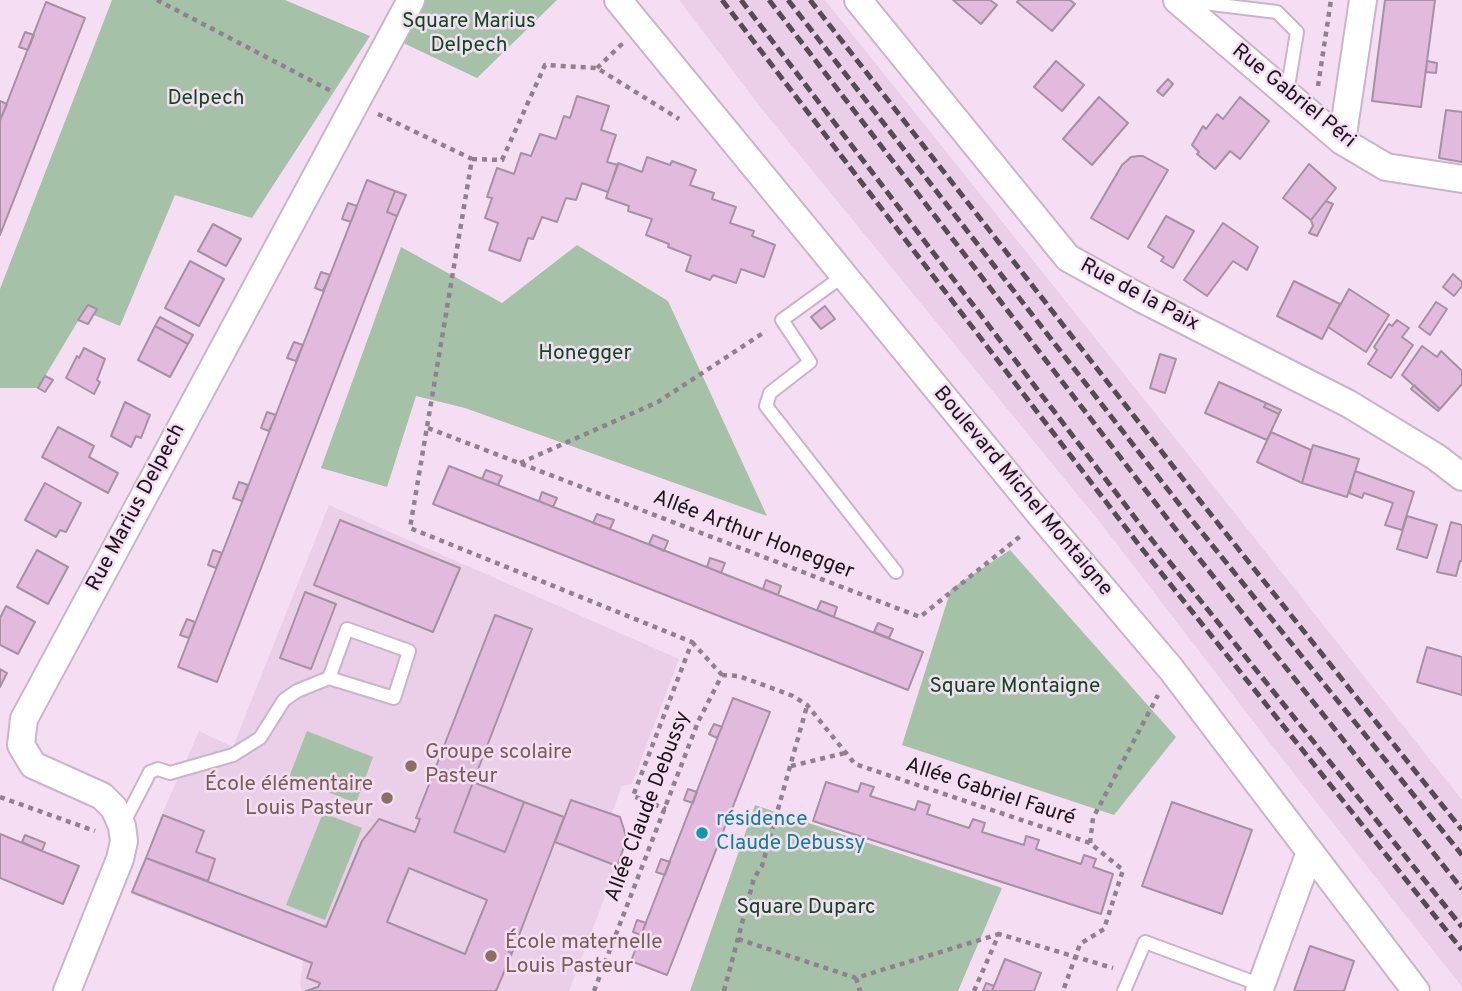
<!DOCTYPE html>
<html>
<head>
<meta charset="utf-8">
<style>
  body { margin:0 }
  canvas { display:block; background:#f5def3 }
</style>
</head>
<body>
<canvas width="1462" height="991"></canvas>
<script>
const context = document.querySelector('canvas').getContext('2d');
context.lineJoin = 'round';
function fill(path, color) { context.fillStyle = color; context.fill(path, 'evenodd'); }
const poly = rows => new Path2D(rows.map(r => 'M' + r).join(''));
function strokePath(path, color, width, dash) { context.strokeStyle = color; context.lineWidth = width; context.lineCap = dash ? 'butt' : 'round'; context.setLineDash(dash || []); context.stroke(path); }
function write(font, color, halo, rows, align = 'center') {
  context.font = font + ' Overpass,sans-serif'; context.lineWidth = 5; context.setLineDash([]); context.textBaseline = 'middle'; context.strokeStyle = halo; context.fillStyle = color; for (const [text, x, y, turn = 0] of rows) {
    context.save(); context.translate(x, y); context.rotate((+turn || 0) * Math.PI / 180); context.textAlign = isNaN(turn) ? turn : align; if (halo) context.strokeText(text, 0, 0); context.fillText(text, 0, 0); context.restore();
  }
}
fill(poly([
  [679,0,825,0,1203,473,1462,800,1462,987,1269,742,1099,521,761,108],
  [329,505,679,659,632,784,622,786,612,813,620,817,627,839,569,991,302,991,300,985,303,960,131,894,162,814,199,731,233,747]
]), '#ebcfe8');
fill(poly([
  [112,0,285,0,370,36,252,218,175,195,120,326,84,311,38,388,0,388,0,289],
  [416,0,557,0,477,78,399,41],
  [577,245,668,301,767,516,465,408,416,396,387,487,321,468,401,247,502,303],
  [1010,550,1176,737,1114,815,902,745,951,589],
  [307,731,373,757,356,803,289,777],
  [755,805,1002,888,958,991,690,991],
  [323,813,362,828,325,920,286,905]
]), '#a5c1a8');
const building = poly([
  [953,0,990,0,997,5,981,24,953,0],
  [1019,0,1070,0,1075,4,1052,31,1017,2,1019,0],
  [1385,0,1435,0,1421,107,1372,101,1385,0],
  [46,2,85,18,0,235,0,121,46,2],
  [25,32,34,35,28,50,19,47,25,32],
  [1056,61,1084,85,1062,111,1034,87,1056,61],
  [1427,61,1437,63,1436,73,1426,72,1427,61],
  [1168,79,1173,84,1163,96,1157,91,1168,79],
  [577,96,609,106,601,130,616,135,607,162,618,165,608,192,582,183,576,200,566,198,557,222,542,217,533,239,528,238,520,261,489,250,498,223,485,218,492,198,487,197,497,168,514,174,521,153,531,156,540,134,556,139,564,116,570,118,577,96],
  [1099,97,1128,123,1092,165,1063,139,1099,97],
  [1240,97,1269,121,1240,159,1230,151,1215,169,1197,154,1199,152,1192,145,1203,126,1206,129,1217,114,1223,119,1240,97],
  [0,101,7,104,1,118,0,118,0,101],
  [1446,110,1462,112,1462,162,1439,158,1446,110],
  [1138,156,1143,156,1168,170,1128,239,1091,218,1122,165,1131,157,1138,156],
  [647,157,670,165,672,161,696,170,690,185,714,193,712,199,736,207,730,223,754,231,752,236,775,245,764,277,741,269,736,283,713,275,710,280,686,271,691,256,668,247,669,244,646,235,652,219,628,211,629,206,606,198,618,163,642,172,647,157],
  [1309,164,1336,188,1311,220,1283,198,1309,164],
  [367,180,395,191,387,212,397,216,217,682,178,667,367,180],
  [395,191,406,195,397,216,387,212,395,191],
  [1326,201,1333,204,1317,236,1309,233,1313,226,1311,220,1326,201],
  [348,203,357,206,351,222,342,219,348,203],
  [1166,216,1194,231,1173,268,1161,261,1164,257,1148,247,1166,216],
  [1223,223,1258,247,1247,270,1233,261,1207,296,1184,280,1223,223],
  [213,224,241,239,226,266,198,251,213,224],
  [190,261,224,279,199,326,165,308,190,261],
  [321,272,330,275,323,291,315,288,321,272],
  [1453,274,1462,282,1462,286,1454,296,1443,287,1453,274],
  [1294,281,1340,304,1322,339,1277,316,1294,281],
  [1349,289,1389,315,1366,352,1328,327,1349,289],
  [1436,302,1447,309,1430,335,1419,327,1436,302],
  [88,305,97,309,88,324,78,320,88,305],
  [825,306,835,319,821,329,811,317,825,306],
  [160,317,193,335,188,344,155,326,160,317],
  [1397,320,1409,328,1402,337,1413,345,1391,378,1368,364,1377,350,1374,347,1389,324,1392,326,1397,320],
  [155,326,188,344,170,377,138,360,155,326],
  [294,342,303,345,296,361,287,358,294,342],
  [1422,346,1437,357,1441,351,1462,371,1462,384,1440,409,1402,375,1422,346],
  [84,348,105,359,97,380,100,382,94,394,66,378,77,356,79,358,84,348],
  [1160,354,1176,359,1165,393,1150,388,1160,354],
  [45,376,53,380,45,392,38,388,45,376],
  [1219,382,1266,403,1264,407,1279,414,1267,440,1205,413,1219,382],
  [1414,385,1440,409,1438,411,1411,389,1414,385],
  [125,402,150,415,141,438,136,436,131,447,111,436,125,402],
  [1266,403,1281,410,1279,414,1264,407,1266,403],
  [267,412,276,415,269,431,261,428,267,412],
  [58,427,94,446,89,457,118,473,108,493,42,457,58,427],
  [1271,432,1311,450,1302,483,1257,462,1271,432],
  [1313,445,1359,459,1347,497,1302,483,1313,445],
  [449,466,923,652,908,690,433,504,449,466],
  [486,470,502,476,498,485,482,479,486,470],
  [1355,471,1414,492,1402,530,1385,525,1393,503,1364,493,1362,498,1349,493,1355,471],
  [239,482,248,485,242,501,233,498,239,482],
  [45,483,81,503,66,532,60,530,56,537,25,520,45,483],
  [542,492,557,498,553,507,539,501,542,492],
  [597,514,614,520,610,529,593,523,597,514],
  [1407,516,1437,525,1427,558,1397,549,1407,516],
  [340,520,460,568,433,632,314,585,340,520],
  [1451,522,1462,525,1462,561,1460,561,1456,576,1437,572,1451,522],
  [653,535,668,541,664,551,649,544,653,535],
  [37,550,68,567,48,604,17,587,37,550],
  [213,550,222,553,216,568,208,565,213,550],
  [710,558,725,563,721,573,707,567,710,558],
  [766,580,781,586,778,595,763,589,766,580],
  [305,592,336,604,311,669,280,658,305,592],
  [821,601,837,607,834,617,817,610,821,601],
  [6,606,35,622,18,654,0,645,0,618,6,606],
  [495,615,532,629,454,832,505,852,524,802,564,817,518,938,514,937,509,952,512,953,496,991,306,991,318,987,320,983,307,978,312,963,132,892,146,858,326,927,362,841,379,819,415,832,420,819,416,818,495,615],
  [409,868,487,900,465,954,387,922,409,868],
  [187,619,195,622,189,638,180,635,187,619],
  [878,623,893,629,889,638,874,632,878,623],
  [1427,647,1462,657,1462,695,1417,682,1427,647],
  [0,669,7,673,0,687,0,669],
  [733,698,770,712,667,975,631,961,733,698],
  [714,724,722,727,717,738,709,734,714,724],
  [473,782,524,802,505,852,454,832,473,782],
  [826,782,858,792,861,783,874,787,870,796,915,810,918,801,930,805,927,814,969,828,973,819,985,823,982,832,1024,845,1026,836,1039,840,1036,849,1081,864,1084,855,1096,859,1093,867,1113,874,1101,914,813,821,826,782],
  [688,789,697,792,693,803,684,800,688,789],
  [571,800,620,817,627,839,617,866,555,842,571,800],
  [1172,802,1252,830,1222,914,1142,886,1172,802],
  [163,815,204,831,196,852,215,859,208,881,146,858,163,815],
  [0,834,79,866,63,904,0,878,0,834],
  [25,835,45,843,42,851,22,842,25,835],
  [661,859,670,862,665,875,656,872,661,859],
  [637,920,646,923,641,935,633,932,637,920],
  [514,937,518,938,512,953,509,952,514,937],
  [1310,946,1354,961,1344,991,1294,991,1310,946],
  [1005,959,1041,973,1034,991,992,991,1005,959],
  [986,983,994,986,992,991,983,991,986,983]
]);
fill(building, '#e1bade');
strokePath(building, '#a691a4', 2);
const service = poly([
  [1187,1,1277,12,1297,32,1287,93],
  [843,276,782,320,810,362,770,393,766,406,896,572],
  [122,826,150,772,158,769,170,773,233,755,260,738,284,700,297,691,329,678,394,698,409,651,347,629,329,678],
  [1124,991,1145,942,1261,985]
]);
const minor = poly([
  [618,0,1043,518,1171,669,1416,991],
  [858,0,1068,258,1144,300,1349,404,1436,457,1462,477],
  [1177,0,1342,141,1386,167,1462,179],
  [1342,141,1363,0],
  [67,991,120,859,124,841,122,826,114,808,102,796,33,765,21,745,24,719,411,0],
  [1259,991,1310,852]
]);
strokePath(service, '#cab4c8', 16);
strokePath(minor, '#cab4c8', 30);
strokePath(poly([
  [157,0,333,92],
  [597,68,621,45,622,47],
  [1318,86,1331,0],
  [378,114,472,159,410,528,692,642,633,796,666,809],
  [472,159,502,160,545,65,597,68,679,119],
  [428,428,920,617,1023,534],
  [520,463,658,402,766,331],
  [692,642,722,675],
  [722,675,739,676,793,696,807,705,855,764,1090,843,1123,870,1104,929,1080,944,1063,991],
  [791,766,845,753],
  [0,797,95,831],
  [1090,843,1093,818,1158,695],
  [738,939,856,978,999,934],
  [856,978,860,991],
  [594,991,698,722,722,675],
  [724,991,754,878,762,866,807,706],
  [974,991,999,934,1113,968]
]), '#918190', 4.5, [5, 5]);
strokePath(service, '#fff', 12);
strokePath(minor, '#fff', 26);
strokePath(poly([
  [722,0,1139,545,1462,950],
  [741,0,1152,540,1462,927],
  [769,0,1170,522,1462,889],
  [788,0,1183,509,1462,855],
  [810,0,1197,497,1462,830]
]), '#564b55', 5, [10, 5]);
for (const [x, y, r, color] of [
  [411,766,7,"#8d6e63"],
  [387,798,7,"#8d6e63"],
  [702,833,7,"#0f9aa8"],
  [491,956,7,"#8d6e63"]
]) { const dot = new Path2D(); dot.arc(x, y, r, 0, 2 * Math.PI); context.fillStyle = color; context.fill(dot); strokePath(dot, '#f5def3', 2.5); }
write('21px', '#0b4a1d', '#f5def3', [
  ["Square Marius",469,23],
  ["Delpech",469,47],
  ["Delpech",206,100],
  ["Honegger",585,355],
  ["Square Montaigne",1015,688],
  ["Square Duparc",806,909]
]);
write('21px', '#1b141a', '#f5def3', [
  ["Rue Gabriel Péri",1293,97,39],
  ["Rue de la Paix",1139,296,28],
  ["Boulevard Michel Montaigne",1022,492,50],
  ["Rue Marius Delpech",137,508,-62],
  ["Allée Arthur Honegger",753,536,21],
  ["Allée Gabriel Fauré",990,793,18],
  ["Allée Claude Debussy",649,807,-69]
]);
write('21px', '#785e54', '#f5def3', [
  ["Groupe scolaire",425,754],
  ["Pasteur",425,778],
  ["École élémentaire",373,786,"right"],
  ["Louis Pasteur",373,810,"right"],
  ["École maternelle",505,944],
  ["Louis Pasteur",505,968]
], 'left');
write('21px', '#0d838f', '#f5def3', [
  ["résidence",716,821],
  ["Claude Debussy",716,845]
], 'left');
</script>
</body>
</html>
